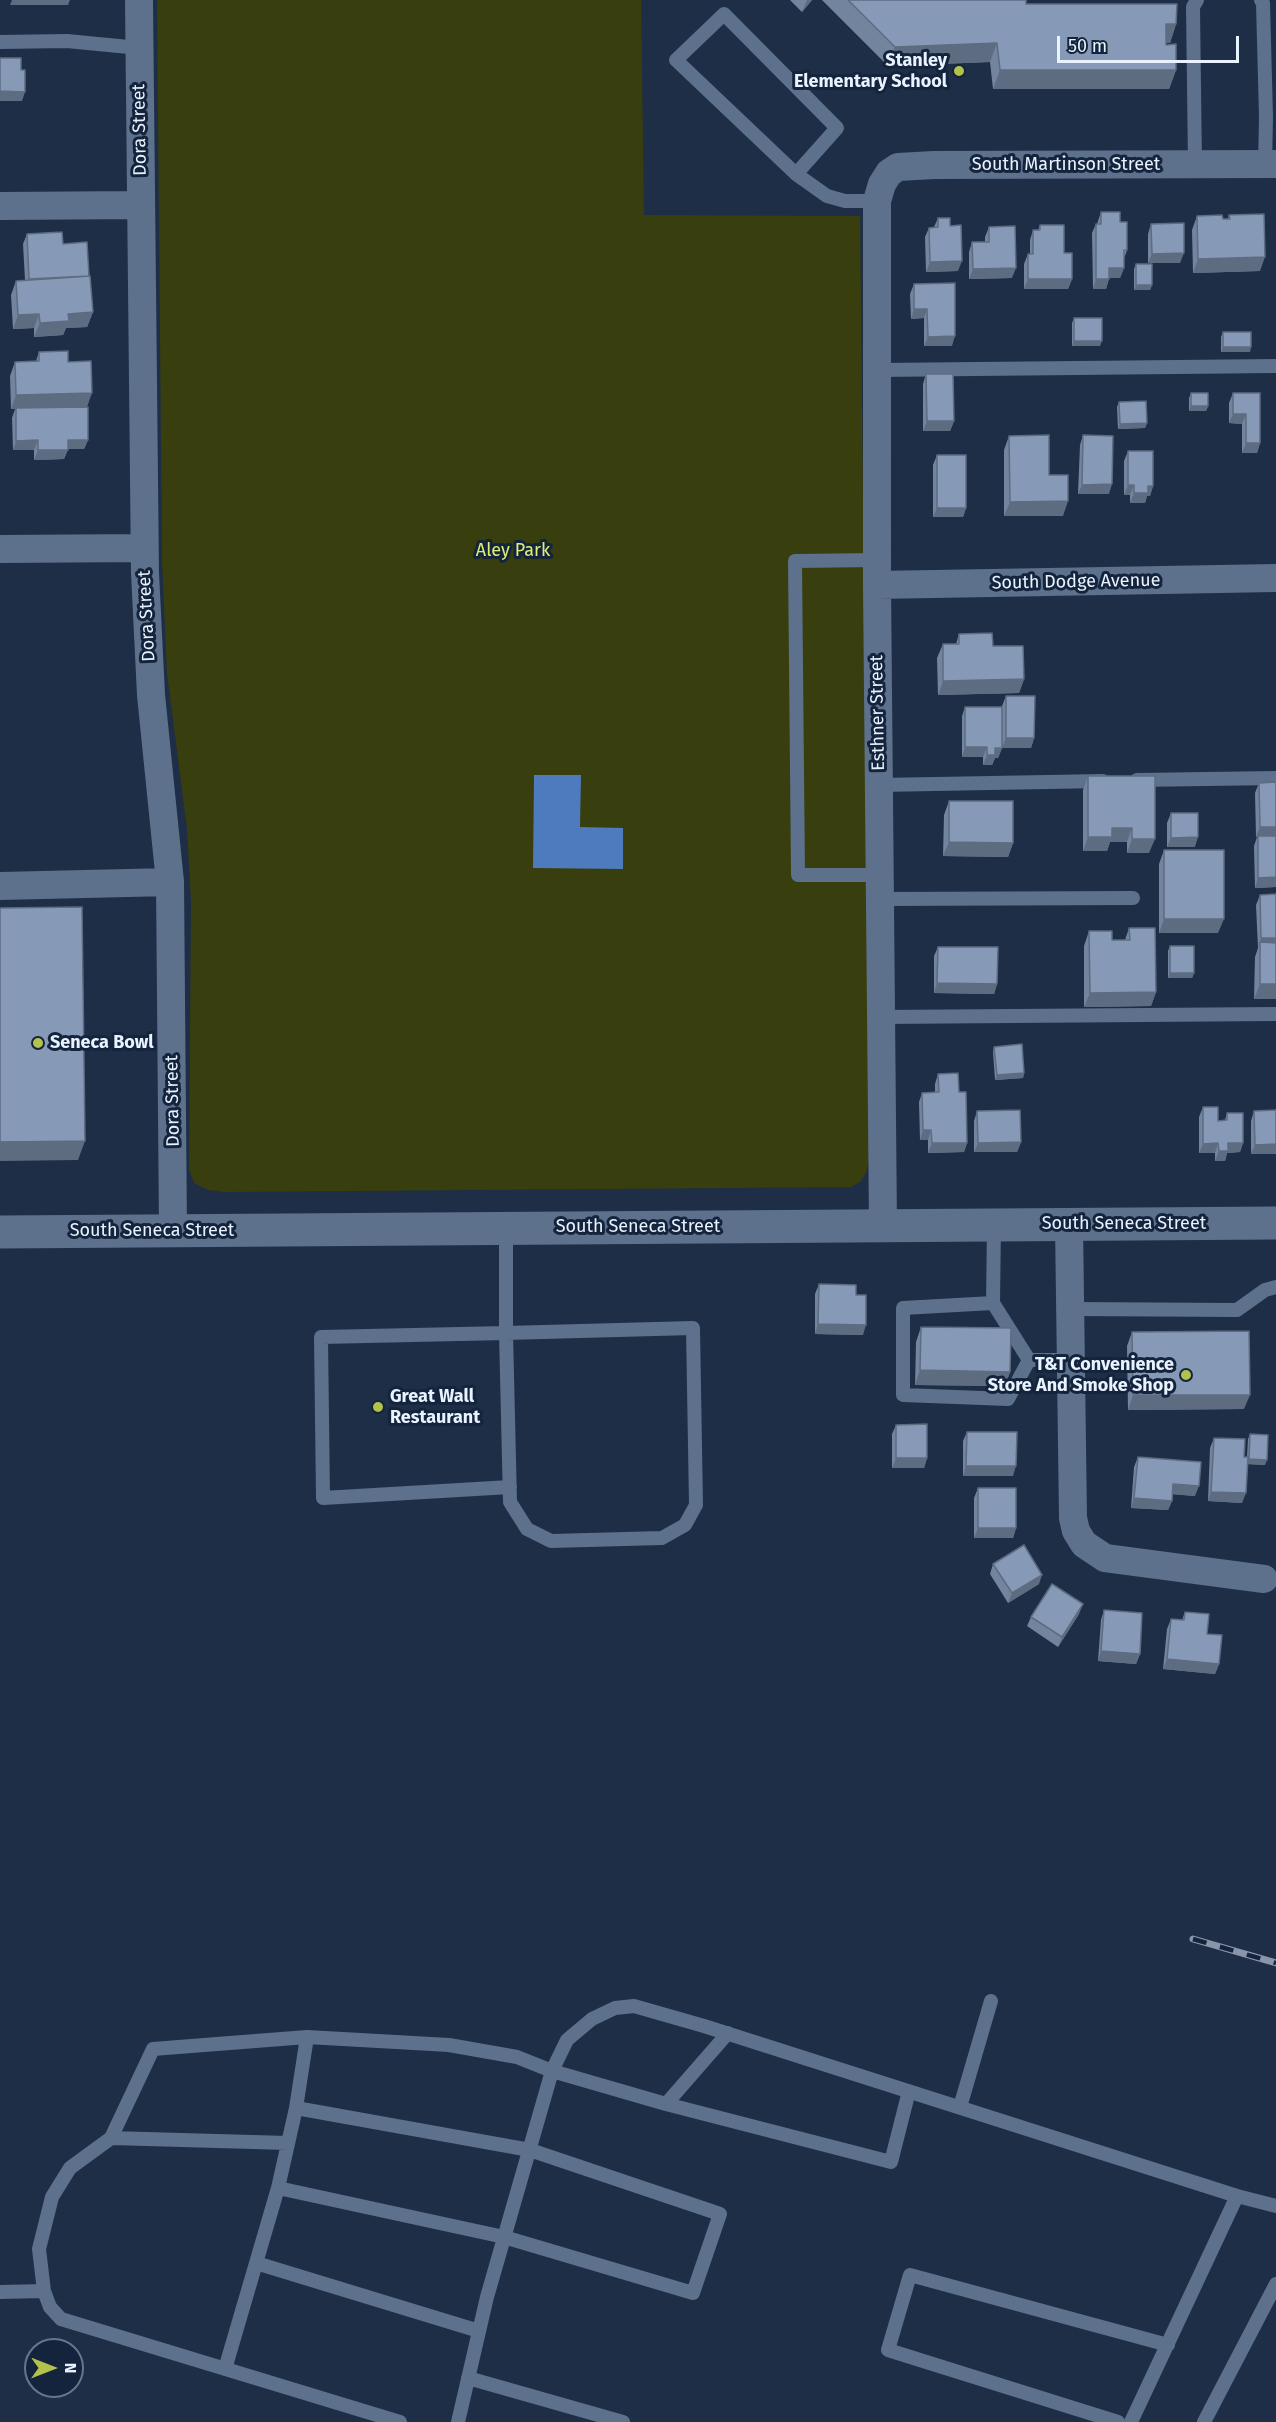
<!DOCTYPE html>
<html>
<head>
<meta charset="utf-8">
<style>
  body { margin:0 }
  #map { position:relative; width:1276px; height:2422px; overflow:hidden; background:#1e2e47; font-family:"Fira Sans",sans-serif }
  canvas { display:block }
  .north { position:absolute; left:24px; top:2338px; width:60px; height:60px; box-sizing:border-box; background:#14243c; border:2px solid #69768a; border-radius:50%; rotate:90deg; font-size:16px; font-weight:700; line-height:24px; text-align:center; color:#e9f2ff }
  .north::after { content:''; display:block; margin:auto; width:21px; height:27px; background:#b3c24b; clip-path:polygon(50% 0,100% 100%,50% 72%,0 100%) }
  .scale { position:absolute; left:1057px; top:36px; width:182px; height:27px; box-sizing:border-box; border:3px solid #e9f2ff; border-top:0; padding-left:8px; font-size:18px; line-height:21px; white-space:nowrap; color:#e9f2ff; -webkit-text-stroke:4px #14243c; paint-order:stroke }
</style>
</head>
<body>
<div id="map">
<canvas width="1276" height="2422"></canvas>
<div class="north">N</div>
<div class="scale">50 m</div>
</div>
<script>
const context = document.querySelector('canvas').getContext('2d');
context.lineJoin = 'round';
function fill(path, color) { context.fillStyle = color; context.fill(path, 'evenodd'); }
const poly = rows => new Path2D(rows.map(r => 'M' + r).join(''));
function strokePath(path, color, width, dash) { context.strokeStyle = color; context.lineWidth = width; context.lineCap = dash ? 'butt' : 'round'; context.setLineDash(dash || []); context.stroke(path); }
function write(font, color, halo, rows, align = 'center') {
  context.font = font + ' "Fira Sans",sans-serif'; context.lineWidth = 6; context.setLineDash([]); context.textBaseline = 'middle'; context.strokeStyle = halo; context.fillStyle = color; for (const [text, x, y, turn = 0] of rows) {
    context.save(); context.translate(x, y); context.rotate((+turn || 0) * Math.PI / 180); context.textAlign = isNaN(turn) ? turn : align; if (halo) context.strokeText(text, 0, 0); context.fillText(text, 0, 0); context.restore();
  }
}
fill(poly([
  [157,0,641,0,644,215,860,216,870,1156,866,1173,860,1182,851,1187,225,1192,208,1190,194,1183,189,1169,191,902,187,829,167,673,162,561]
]), '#383e0d');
fill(poly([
  [534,775,581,775,580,827,623,828,623,869,533,868]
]), '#4d7bbe');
strokePath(poly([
  [1261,0,1263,3,1266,117,1265,165],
  [0,42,67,41,139,48],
  [1195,166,1193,7,1197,0],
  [796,174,837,128,724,14,676,60,796,174,827,196,845,201,877,201],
  [877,370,1276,366],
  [877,560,795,561,798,875,880,875],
  [1137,780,1276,778],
  [879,785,1103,781],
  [880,899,1133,898],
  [881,1017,1276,1014],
  [506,1228,506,1333,510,1502,527,1529,551,1541,662,1538,685,1525,696,1505,693,1328,506,1333,321,1337,323,1498,510,1487],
  [993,1303,903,1308,903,1395,1008,1399,1029,1360,993,1303,994,1224],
  [1070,1309,1237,1310,1265,1290,1276,1287],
  [1029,1360,1071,1360],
  [666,2104,728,2033],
  [960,2107,991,2001],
  [111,2138,288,2143],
  [278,2188,504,2237,693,2293,720,2214,530,2150,296,2108],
  [256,2263,479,2331],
  [44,2291,39,2249,52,2197,70,2168,111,2138,153,2049,307,2037],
  [0,2292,44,2291,50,2307,61,2319,400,2422],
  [225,2369,278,2188,296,2108,307,2037,449,2045,517,2057,552,2071,666,2104,891,2162,909,2091],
  [468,2378,623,2422],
  [458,2422,487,2297,552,2071,567,2040,592,2019,615,2008,634,2006,704,2026,1237,2196],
  [1118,2422,888,2350,910,2275,1168,2345],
  [1131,2422,1237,2196,1276,2206],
  [1204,2422,1276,2284]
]), '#5d708c', 14);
strokePath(poly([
  [139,0,145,573,151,695,170,882,173,1230],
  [0,206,141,205],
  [0,549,144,548],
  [877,585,1276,578],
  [0,886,170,882],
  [1069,1224,1073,1518,1076,1531,1084,1544,1105,1558,1264,1579],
  [883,1225,877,585,877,201,882,184,889,173,898,167,934,165,1276,164]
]), '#5d708c', 28);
strokePath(poly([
  [0,1232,1276,1223]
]), '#5d708c', 33);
const rail = poly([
  [1193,1939,1276,1963]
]);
strokePath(rail, '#8995a8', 7);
strokePath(rail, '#14243c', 4.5, [14]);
fill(poly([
  [790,0,812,0,802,12],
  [822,0,1026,0,1026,4,1176,24,1170,43,1166,43,1166,45,1176,70,1169,89,993,89,990,62,888,66],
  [1101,212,1120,222,1127,250,1124,259,1124,268,1120,278,1109,278,1106,289,1093,289,1092,233,1096,224,1097,224],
  [1229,215,1260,271,1193,273,1192,230,1197,216,1223,219,1228,219],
  [938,218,950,226,958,271,926,272,925,237,929,228,934,227],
  [1151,224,1180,263,1148,263,1148,234],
  [1040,225,1064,253,1072,279,1068,289,1024,289,1024,264,1028,254,1030,254,1030,240,1033,230,1038,230],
  [989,227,1012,278,969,279,969,252,972,242,985,242,985,237],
  [27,234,63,244,89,276,93,312,87,327,66,328,63,335,34,337,34,328,13,329,11,295,16,281,25,280,23,244],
  [1136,264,1152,285,1150,290,1134,290,1134,269],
  [914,284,952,346,924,346,924,318,911,319,910,294],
  [1074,318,1100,346,1072,346,1072,323],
  [1223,332,1250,352,1221,352,1221,337],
  [39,352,68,362,87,407,88,440,84,449,68,449,64,459,34,460,34,450,13,450,12,418,15,409,11,409,10,376,15,362,36,361],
  [926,374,954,421,950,431,923,431,923,384],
  [1191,393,1208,406,1206,411,1189,411,1189,398],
  [1233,393,1260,393,1260,443,1257,453,1242,453,1242,424,1229,423,1229,403],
  [1119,402,1147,423,1145,428,1118,429,1117,407],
  [1083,435,1109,494,1078,494,1080,445],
  [1009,436,1049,475,1063,516,1004,516,1004,450],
  [1128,451,1153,486,1150,496,1147,496,1145,503,1130,503,1130,495,1124,495,1124,461],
  [937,455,966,508,963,517,933,517,933,465],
  [959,634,993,646,1024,679,1019,693,938,695,937,658,943,644,956,644],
  [1006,696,1034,738,1031,748,1002,748,1002,706],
  [965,707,1002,748,998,758,995,758,992,765,983,765,983,757,962,757,962,716],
  [1088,776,1155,776,1149,853,1127,853,1127,842,1110,842,1107,851,1083,851,1083,790],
  [1259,783,1276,887,1255,888,1254,846,1257,837,1256,837,1255,793],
  [949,801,1013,843,1008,857,943,856,944,815],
  [1171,813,1195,847,1167,847,1167,823],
  [1164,850,1218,933,1159,933,1159,864],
  [1260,895,1276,999,1254,999,1255,957,1258,948,1256,905],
  [1129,928,1156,992,1151,1006,1084,1007,1084,946,1089,931,1112,940,1125,940],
  [1170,946,1194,973,1192,978,1168,978,1168,951],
  [938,947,997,984,994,994,934,993,934,956],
  [994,1047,1024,1073,1023,1078,995,1080,993,1052],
  [938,1074,959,1092,967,1143,964,1152,928,1153,928,1140,920,1140,919,1102,922,1093,935,1092,935,1084],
  [1203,1107,1218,1121,1225,1120,1227,1113,1243,1143,1240,1152,1227,1153,1225,1161,1215,1161,1215,1153,1199,1153,1199,1117],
  [1276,1110,1251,1154,1251,1121,1254,1111],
  [977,1111,1021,1142,1017,1152,974,1152,974,1121],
  [819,1284,856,1295,863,1335,815,1334,815,1294],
  [921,1327,1010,1372,1005,1386,915,1385,916,1342],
  [1132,1332,1244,1409,1128,1410,1127,1346],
  [896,1425,927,1458,924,1468,892,1468,892,1434],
  [967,1432,1013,1476,963,1476,963,1441],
  [1250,1434,1265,1465,1247,1464,1242,1503,1208,1501,1210,1448,1214,1438,1244,1457,1247,1457,1248,1439],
  [1138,1457,1195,1496,1172,1494,1172,1501,1168,1510,1131,1508,1134,1467],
  [978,1488,1016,1528,1013,1538,974,1538,974,1498],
  [993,1564,1039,1584,1008,1603,990,1574],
  [1104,1610,1140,1654,1136,1664,1098,1661,1101,1620],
  [1185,1612,1207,1634,1219,1664,1215,1674,1163,1669,1167,1629,1171,1619,1182,1620],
  [1079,1614,1058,1647,1027,1626,1031,1617]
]), '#73849e');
fill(poly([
  [12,0,70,0,68,5,10,5],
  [807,0,812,0,802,12],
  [1166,24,1176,24,1170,43,1159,43],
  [997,43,990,62,888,66,895,47],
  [1000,70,1176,70,1169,89,993,89],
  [0,91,25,92,22,101,0,101],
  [1184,253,1180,263,1148,263,1152,254],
  [1265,257,1260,271,1193,273,1198,259],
  [962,261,958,271,926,272,930,262],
  [1016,268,1012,278,969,279,973,269],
  [1109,268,1124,268,1120,278,1106,278],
  [1028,279,1072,279,1068,289,1024,289],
  [1096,279,1109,279,1106,289,1093,289],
  [1136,285,1152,285,1150,290,1134,290],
  [914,309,927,309,924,318,911,319],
  [93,312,87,327,66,328,63,335,34,337,40,323,68,314],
  [39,314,34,328,13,329,18,315],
  [955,336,952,346,924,346,928,337],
  [1074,341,1102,341,1100,346,1072,346],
  [1223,347,1251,347,1250,352,1221,352],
  [92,393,87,407,11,409,16,395],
  [1191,406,1208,406,1206,411,1189,411],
  [1233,414,1246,414,1242,424,1229,423],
  [927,421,954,421,950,431,923,431],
  [1147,423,1145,428,1118,429,1120,424],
  [38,440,34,450,13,450,16,441],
  [68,440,88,440,84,449,64,449],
  [1246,443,1260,443,1257,453,1242,453],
  [38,450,68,450,64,459,34,460],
  [1112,484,1109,494,1078,494,1082,485],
  [1128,485,1134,485,1130,495,1124,495],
  [1148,486,1153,486,1150,496,1147,496,1145,503,1130,503,1134,493],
  [1068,501,1063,516,1004,516,1010,502],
  [937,508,966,508,963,517,933,517],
  [1024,679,1019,693,938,695,943,681],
  [1006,738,1034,738,1031,748,1002,748],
  [965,747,987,747,983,757,962,757],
  [995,748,1002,748,998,758,995,758,992,765,983,765,987,755],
  [1260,827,1276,827,1276,837,1256,837],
  [1112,828,1132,828,1127,842,1110,842,1107,851,1083,851,1088,837],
  [1198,837,1195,847,1167,847,1171,838],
  [1132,839,1155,839,1149,853,1127,853],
  [949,842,1013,843,1008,857,943,856],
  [1276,877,1276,887,1255,888,1258,878],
  [1164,919,1224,919,1218,933,1159,933],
  [1261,938,1276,938,1276,947,1260,942,1258,948],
  [1170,973,1194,973,1192,978,1168,978],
  [937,983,997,984,994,994,934,993],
  [1260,984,1276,984,1276,999,1254,999],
  [1156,992,1151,1006,1084,1007,1090,993],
  [1024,1073,1023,1078,995,1080,997,1075],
  [923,1130,931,1130,928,1140,920,1140],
  [85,1141,78,1160,0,1161,0,1142],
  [1021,1142,1017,1152,974,1152,978,1143],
  [932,1143,967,1143,964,1152,928,1153],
  [1218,1143,1215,1153,1199,1153,1203,1144],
  [1228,1143,1243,1143,1240,1152,1227,1153,1225,1161,1215,1161,1219,1151],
  [1276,1144,1276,1154,1251,1154,1255,1145],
  [818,1324,866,1325,863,1335,815,1334],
  [920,1370,1010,1372,1005,1386,915,1385],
  [1133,1395,1250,1395,1244,1409,1128,1410],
  [896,1458,927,1458,924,1468,892,1468],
  [1249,1459,1267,1460,1265,1465,1247,1464],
  [966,1466,1016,1466,1013,1476,963,1476],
  [1173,1484,1199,1486,1195,1496,1169,1494],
  [1211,1492,1246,1493,1242,1503,1208,1501],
  [1134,1498,1172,1501,1168,1510,1131,1508],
  [978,1528,1016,1528,1013,1538,974,1538],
  [1042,1575,1039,1584,1008,1603,1012,1593],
  [1083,1604,1079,1614,1058,1647,1062,1637],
  [1101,1651,1140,1654,1136,1664,1098,1661],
  [1167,1659,1219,1664,1215,1674,1163,1669]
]), '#5e6c81');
const building = poly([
  [848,0,1026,0,1026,4,1177,4,1176,24,1166,24,1166,45,1176,44,1176,70,1000,70,997,43,895,47,848,0],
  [0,58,21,58,21,70,25,70,25,92,0,91,0,58],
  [1101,212,1120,212,1120,222,1127,222,1127,250,1124,250,1124,268,1109,268,1109,279,1096,279,1096,224,1101,224,1101,212],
  [1264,214,1265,257,1198,259,1197,216,1222,215,1223,219,1230,219,1229,215,1264,214],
  [938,218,950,218,950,226,961,225,962,261,930,262,929,228,938,227,938,218],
  [1184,223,1184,253,1152,254,1151,224,1184,223],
  [1040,225,1064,225,1064,253,1072,253,1072,279,1028,279,1028,254,1033,254,1033,230,1040,230,1040,225],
  [1015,226,1016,268,973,269,972,242,989,242,989,227,1015,226],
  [62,232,63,244,87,242,89,276,29,279,27,234,62,232],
  [1136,264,1152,264,1152,285,1136,285,1136,264],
  [90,276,93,312,68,314,69,321,40,323,39,314,18,315,16,281,90,276],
  [955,283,955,336,928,337,927,309,914,309,914,284,955,283],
  [1074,318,1102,318,1102,341,1074,341,1074,318],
  [1223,332,1251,332,1251,347,1223,347,1223,332],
  [68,351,68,362,91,361,92,393,16,395,15,362,39,361,39,352,68,351],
  [926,374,953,374,954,421,927,421,926,374],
  [1191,393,1208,393,1208,406,1191,406,1191,393],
  [1233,393,1260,393,1260,443,1246,443,1246,414,1233,414,1233,393],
  [1146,401,1147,423,1120,424,1119,402,1146,401],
  [88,407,88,440,68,440,68,450,38,450,38,440,16,441,16,408,88,407],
  [1049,435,1049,475,1068,475,1068,501,1010,502,1009,436,1049,435],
  [1083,435,1113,436,1112,484,1082,485,1083,435],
  [1128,451,1153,451,1153,486,1148,486,1148,493,1134,493,1134,485,1128,485,1128,451],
  [937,455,966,455,966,508,937,508,937,455],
  [992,633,993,646,1023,646,1024,679,943,681,943,644,959,644,959,634,992,633],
  [1006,696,1035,696,1034,738,1006,738,1006,696],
  [965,707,1002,707,1002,748,995,748,995,755,987,755,987,747,965,747,965,707],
  [1088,776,1155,776,1155,839,1132,839,1132,828,1112,828,1112,837,1088,837,1088,776],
  [1276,782,1276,827,1260,827,1259,783,1276,782],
  [949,801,1013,801,1013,843,949,842,949,801],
  [1171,813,1198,813,1198,837,1171,838,1171,813],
  [1258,836,1276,836,1276,877,1258,878,1258,836],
  [1164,850,1224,850,1224,919,1164,919,1164,850],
  [1276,894,1276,938,1261,938,1260,895,1276,894],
  [82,907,85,1141,0,1142,0,908,82,907],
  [1129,928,1155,928,1156,992,1090,993,1089,931,1112,931,1112,940,1130,940,1129,928],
  [1260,942,1276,943,1276,984,1260,984,1260,942],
  [1170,946,1194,946,1194,973,1170,973,1170,946],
  [938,947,998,947,997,984,937,983,938,947],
  [1022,1044,1024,1073,997,1075,994,1047,1022,1044],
  [958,1073,959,1092,966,1092,967,1143,932,1143,931,1130,923,1130,922,1093,939,1092,938,1074,958,1073],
  [1203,1107,1218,1107,1218,1121,1227,1120,1227,1113,1243,1113,1243,1143,1228,1143,1228,1151,1219,1151,1218,1143,1203,1144,1203,1107],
  [1020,1110,1021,1142,978,1143,977,1111,1020,1110],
  [1276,1110,1276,1144,1255,1145,1254,1111,1276,1110],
  [819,1284,856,1285,856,1295,866,1295,866,1325,818,1324,819,1284],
  [921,1327,1011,1328,1010,1372,920,1370,921,1327],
  [1249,1331,1250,1395,1133,1395,1132,1332,1249,1331],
  [927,1424,927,1458,896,1458,896,1425,927,1424],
  [967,1432,1017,1432,1016,1466,966,1466,967,1432],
  [1250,1434,1268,1435,1267,1460,1249,1459,1250,1434],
  [1214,1438,1245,1439,1244,1457,1248,1457,1246,1493,1211,1492,1214,1438],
  [1138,1457,1201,1462,1199,1486,1173,1484,1172,1501,1134,1498,1138,1457],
  [978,1488,1016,1488,1016,1528,978,1528,978,1488],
  [1024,1545,1042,1575,1012,1593,993,1564,1024,1545],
  [1052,1584,1083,1604,1062,1637,1031,1617,1052,1584],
  [1104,1610,1142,1613,1140,1654,1101,1651,1104,1610],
  [1185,1612,1209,1614,1207,1634,1222,1635,1219,1664,1167,1659,1171,1619,1184,1620,1185,1612]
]);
fill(building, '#869ab8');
strokePath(building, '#5e6c81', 1.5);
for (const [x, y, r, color] of [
  [959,71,6,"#b3c24b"],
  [38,1043,6,"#b3c24b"],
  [1186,1375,6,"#b3c24b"],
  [378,1407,6,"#b3c24b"]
]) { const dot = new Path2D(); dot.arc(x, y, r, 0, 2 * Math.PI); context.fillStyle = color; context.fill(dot); strokePath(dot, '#14243c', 2); }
write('bold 18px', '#e9f2ff', '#14243c', [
  ["Stanley",947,61],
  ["Elementary School",947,82],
  ["Seneca Bowl",50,1043,"left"],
  ["T&T Convenience",1174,1365],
  ["Store And Smoke Shop",1174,1386],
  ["Great Wall",390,1397,"left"],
  ["Restaurant",390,1418,"left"]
], 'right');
write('18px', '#e9f2ff', '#14243c', [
  ["Dora Street",140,130,-91],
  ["South Martinson Street",1066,165],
  ["South Dodge Avenue",1076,582,-1],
  ["Dora Street",147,616,-93],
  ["Esthner Street",878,713,-91],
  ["Dora Street",173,1101,-91],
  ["South Seneca Street",1124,1224],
  ["South Seneca Street",638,1227],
  ["South Seneca Street",152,1231]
]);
write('18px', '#deef78', '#14243c', [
  ["Aley Park",513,551]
]);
</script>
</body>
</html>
